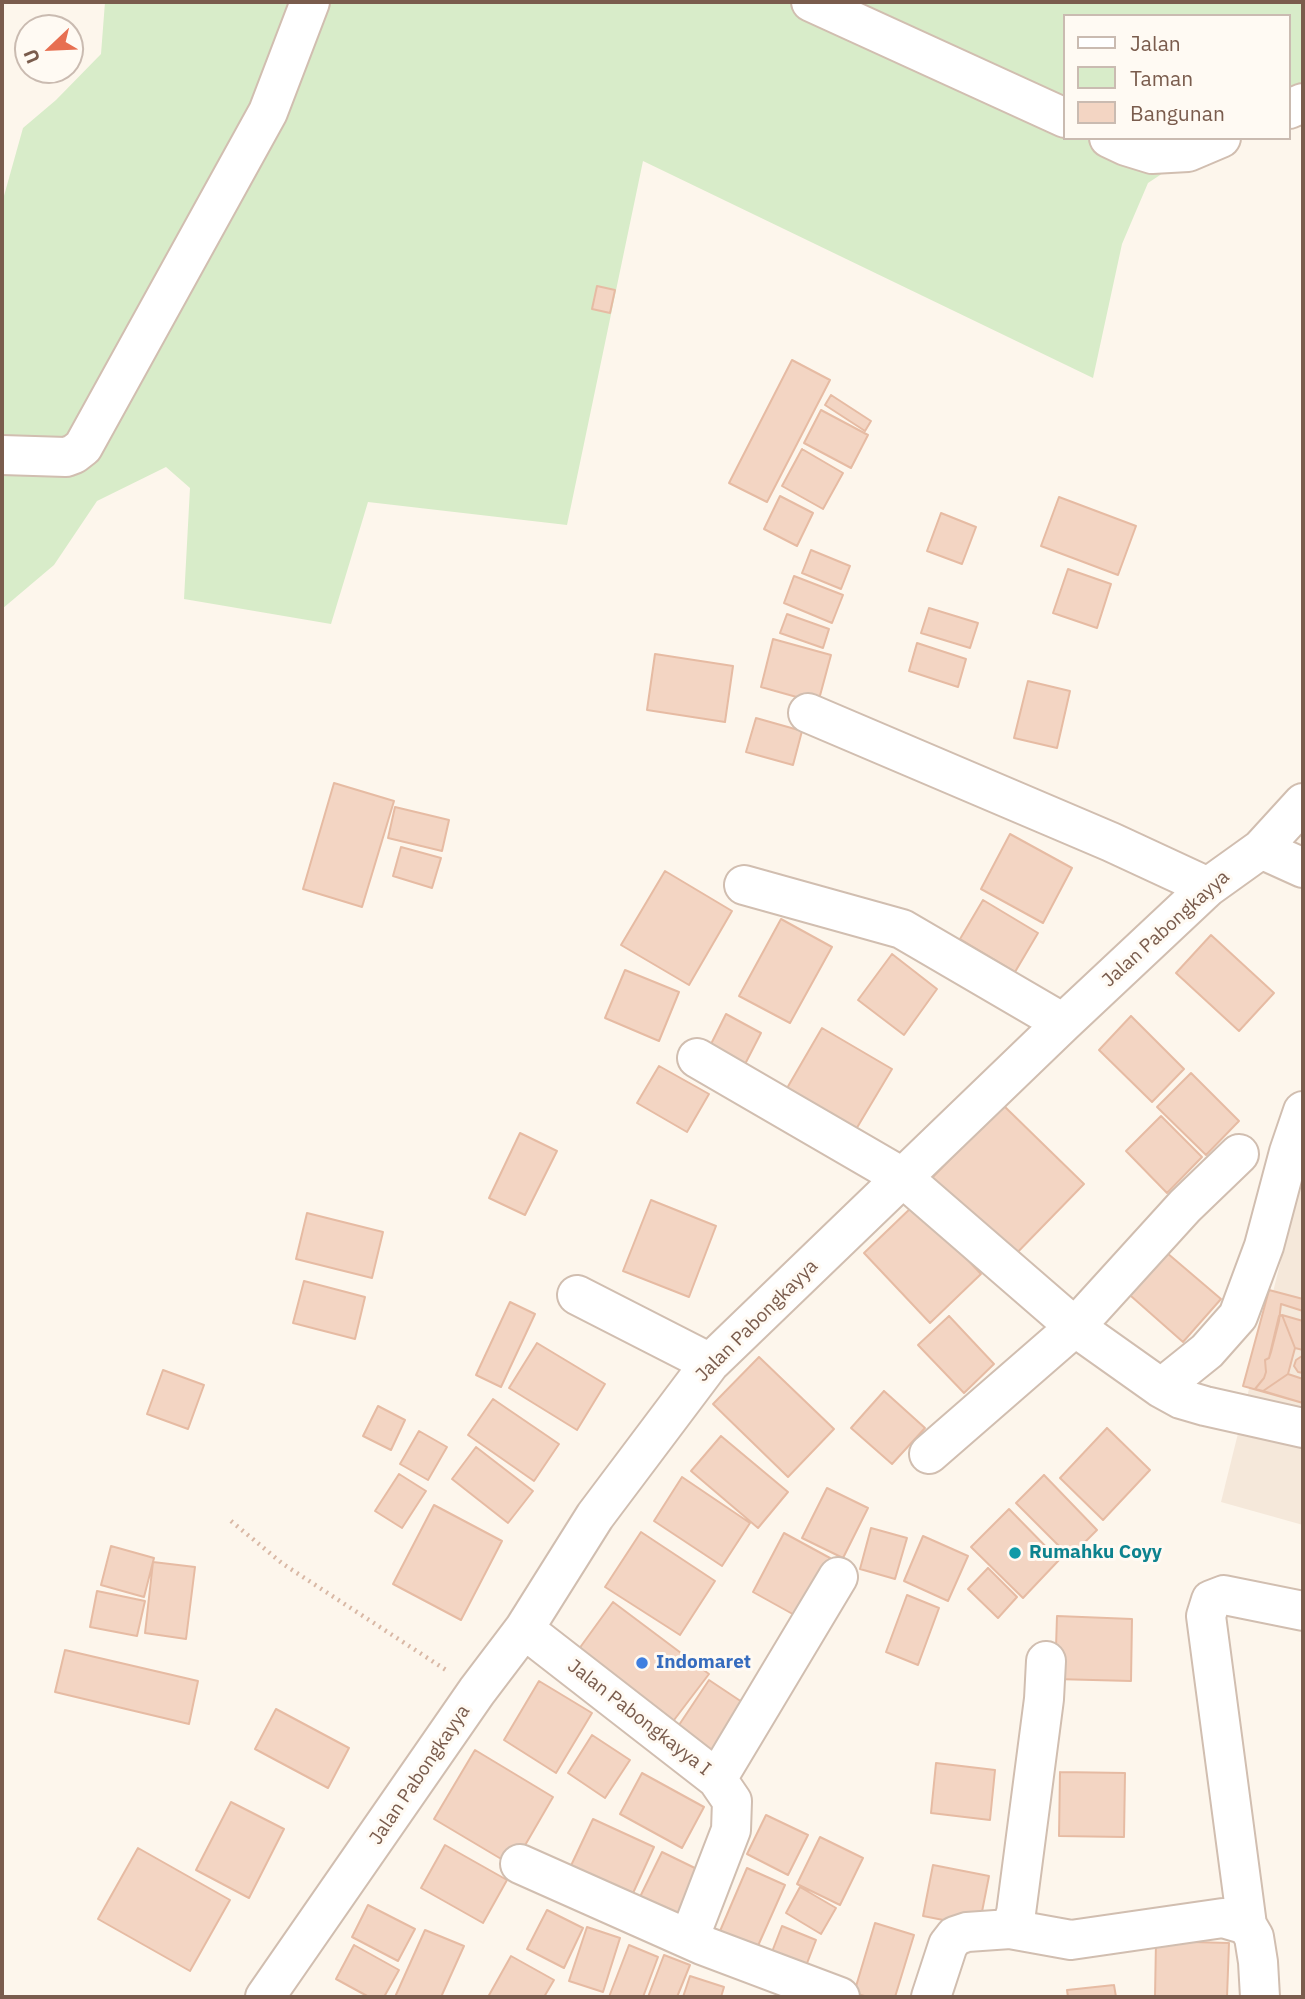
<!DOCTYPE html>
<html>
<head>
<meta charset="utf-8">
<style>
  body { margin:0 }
  #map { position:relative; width:1305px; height:1999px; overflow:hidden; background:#fdf6ec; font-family:"IBM Plex Sans",sans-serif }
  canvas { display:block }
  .frame { position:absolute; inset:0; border:4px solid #7a5c4d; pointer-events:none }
  .legend { position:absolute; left:1063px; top:14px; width:228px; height:126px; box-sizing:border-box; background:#fffaf3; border:2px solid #cabbb1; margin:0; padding:9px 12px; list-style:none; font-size:21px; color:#7a5c4d }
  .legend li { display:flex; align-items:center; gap:14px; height:35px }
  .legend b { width:35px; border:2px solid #cabbb1 }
  .north { position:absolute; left:14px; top:14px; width:70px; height:70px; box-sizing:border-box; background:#fffaf3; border:2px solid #cabbb1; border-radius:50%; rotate:247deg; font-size:19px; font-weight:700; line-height:28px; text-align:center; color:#7a5c4d }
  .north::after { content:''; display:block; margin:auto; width:24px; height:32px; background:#e76f51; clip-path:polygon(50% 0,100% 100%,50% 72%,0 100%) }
</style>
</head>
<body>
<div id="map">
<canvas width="1305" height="1999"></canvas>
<div class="frame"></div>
<ul class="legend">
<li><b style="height:9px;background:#fff"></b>Jalan</li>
<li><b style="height:19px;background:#d8ecc9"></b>Taman</li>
<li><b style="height:19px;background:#f3d5c3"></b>Bangunan</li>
</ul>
<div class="north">U</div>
</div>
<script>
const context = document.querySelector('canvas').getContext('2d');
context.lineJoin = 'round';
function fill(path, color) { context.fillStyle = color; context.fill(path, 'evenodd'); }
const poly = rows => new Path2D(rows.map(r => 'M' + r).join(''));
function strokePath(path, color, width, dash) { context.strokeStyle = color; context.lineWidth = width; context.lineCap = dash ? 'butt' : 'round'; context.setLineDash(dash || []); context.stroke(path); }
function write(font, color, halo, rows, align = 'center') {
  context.font = font + ' "IBM Plex Sans",sans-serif'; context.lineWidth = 6; context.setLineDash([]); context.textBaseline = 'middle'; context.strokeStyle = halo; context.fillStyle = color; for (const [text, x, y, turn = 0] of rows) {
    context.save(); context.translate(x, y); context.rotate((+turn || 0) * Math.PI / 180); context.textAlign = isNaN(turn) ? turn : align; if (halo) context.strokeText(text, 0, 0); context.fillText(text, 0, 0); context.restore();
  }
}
fill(poly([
  [1303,1171,1303,1525,1221,1502]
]), '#f5e8da');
fill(poly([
  [105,2,1303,2,1303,81,1289,90,1289,16,1065,16,1065,138,1216,138,1148,183,1122,244,1093,378,643,161,567,525,368,502,331,624,184,599,190,488,166,467,97,501,54,565,2,609,2,203,23,128,56,100,101,54]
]), '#d8ecc9');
const building = poly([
  [597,286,615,290,610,313,592,309,597,286],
  [792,360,830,380,767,502,729,483,792,360],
  [831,395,871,421,865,431,825,405,831,395],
  [821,410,868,435,851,468,804,443,821,410],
  [802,449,843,473,823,509,782,486,802,449],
  [780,496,813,513,797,546,764,529,780,496],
  [1059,497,1136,526,1118,575,1041,546,1059,497],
  [941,513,976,527,962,564,927,551,941,513],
  [811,550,850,566,841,589,802,573,811,550],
  [1068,569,1111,584,1097,628,1053,613,1068,569],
  [794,576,843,595,832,623,784,603,794,576],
  [929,608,978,623,970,648,921,633,929,608],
  [787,614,829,629,823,648,780,633,787,614],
  [773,639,831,655,818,703,761,687,773,639],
  [917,643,966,659,958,687,909,671,917,643],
  [655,654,733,666,725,722,647,710,655,654],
  [1028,681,1070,691,1057,748,1014,738,1028,681],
  [756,718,802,731,793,765,746,752,756,718],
  [334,783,394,801,362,907,303,889,334,783],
  [395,807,449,820,442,851,388,838,395,807],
  [1010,834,1072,868,1043,923,981,889,1010,834],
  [401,847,441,858,432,888,393,876,401,847],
  [665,871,732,911,689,985,621,945,665,871],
  [983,900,1038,933,1015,972,960,939,983,900],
  [781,919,832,947,790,1023,739,996,781,919],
  [1211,935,1274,993,1239,1031,1176,973,1211,935],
  [892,954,937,989,904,1035,858,1000,892,954],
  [625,970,679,992,659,1041,605,1018,625,970],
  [726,1014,761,1033,742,1070,707,1052,726,1014],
  [1131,1016,1184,1069,1152,1102,1099,1050,1131,1016],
  [822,1028,892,1069,852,1136,783,1095,822,1028],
  [659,1066,709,1094,687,1132,637,1103,659,1066],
  [1191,1073,1239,1121,1206,1155,1157,1107,1191,1073],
  [1003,1105,1084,1184,1009,1261,928,1182,1003,1105],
  [1161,1116,1202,1157,1167,1193,1126,1151,1161,1116],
  [520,1133,557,1151,525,1215,489,1198,520,1133],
  [651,1200,716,1226,689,1297,623,1271,651,1200],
  [915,1204,981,1274,930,1323,864,1253,915,1204],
  [307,1213,383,1232,372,1278,296,1259,307,1213],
  [1160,1247,1221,1299,1183,1342,1123,1289,1160,1247],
  [304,1281,365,1297,355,1339,293,1323,304,1281],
  [1269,1290,1303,1299,1303,1403,1243,1386,1269,1290],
  [510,1302,535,1314,501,1387,476,1375,510,1302],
  [1281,1304,1303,1311,1303,1403,1255,1389,1264,1378,1266,1372,1265,1360,1269,1358,1271,1352,1279,1321,1281,1304],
  [1282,1315,1303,1321,1303,1350,1295,1348,1282,1315],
  [1282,1315,1295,1348,1288,1374,1263,1391,1255,1389,1264,1378,1266,1372,1265,1360,1269,1358,1279,1316,1282,1315],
  [949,1316,994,1364,964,1393,918,1345,949,1316],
  [537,1343,605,1384,577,1430,509,1388,537,1343],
  [1302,1356,1303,1356,1303,1373,1298,1372,1294,1366,1296,1360,1302,1356],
  [759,1357,834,1429,788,1477,713,1404,759,1357],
  [163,1370,204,1385,188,1429,147,1414,163,1370],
  [1288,1374,1303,1379,1303,1403,1263,1391,1288,1374],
  [884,1391,925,1428,892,1464,851,1428,884,1391],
  [493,1399,559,1444,534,1481,468,1435,493,1399],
  [378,1406,405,1420,391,1450,363,1436,378,1406],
  [1107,1428,1150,1470,1103,1520,1060,1478,1107,1428],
  [419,1431,447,1447,428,1480,400,1464,419,1431],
  [721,1436,788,1492,758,1528,691,1471,721,1436],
  [476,1447,533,1491,508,1523,452,1479,476,1447],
  [399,1474,426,1491,402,1528,375,1511,399,1474],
  [1044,1475,1097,1530,1070,1557,1016,1503,1044,1475],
  [682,1477,750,1523,722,1566,654,1521,682,1477],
  [827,1488,868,1508,843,1558,802,1538,827,1488],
  [434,1505,502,1541,461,1620,393,1584,434,1505],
  [1009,1509,1059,1560,1023,1598,971,1547,1009,1509],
  [871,1528,907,1538,895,1579,860,1569,871,1528],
  [641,1532,715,1581,680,1635,605,1587,641,1532],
  [784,1533,830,1558,798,1617,753,1592,784,1533],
  [923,1536,968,1556,948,1601,904,1581,923,1536],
  [111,1546,154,1558,144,1597,101,1585,111,1546],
  [153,1562,195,1567,186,1639,145,1633,153,1562],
  [988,1568,1017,1597,998,1618,968,1589,988,1568],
  [97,1591,145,1601,137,1636,90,1627,97,1591],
  [907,1595,939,1608,918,1665,886,1652,907,1595],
  [613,1602,709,1674,671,1724,576,1653,613,1602],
  [1057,1616,1132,1619,1131,1681,1055,1679,1057,1616],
  [65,1650,198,1681,189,1724,55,1692,65,1650],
  [709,1680,751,1708,720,1756,677,1728,709,1680],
  [539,1681,592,1713,556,1773,504,1740,539,1681],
  [276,1709,349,1748,328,1788,255,1749,276,1709],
  [592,1735,630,1760,605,1798,568,1773,592,1735],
  [475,1750,553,1797,513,1866,434,1819,475,1750],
  [936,1763,995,1770,990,1820,931,1813,936,1763],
  [1060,1772,1125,1773,1124,1837,1059,1836,1060,1772],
  [642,1773,704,1807,682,1848,620,1814,642,1773],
  [231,1802,284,1829,249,1898,196,1870,231,1802],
  [766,1815,808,1835,788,1875,747,1854,766,1815],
  [593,1819,654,1847,629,1902,567,1874,593,1819],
  [820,1837,863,1858,840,1905,797,1884,820,1837],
  [445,1845,507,1880,483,1923,421,1888,445,1845],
  [138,1848,230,1900,190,1971,98,1919,138,1848],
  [662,1852,701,1871,676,1922,637,1903,662,1852],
  [933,1865,989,1876,979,1927,923,1916,933,1865],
  [747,1868,785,1885,757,1948,720,1931,747,1868],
  [800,1887,836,1908,821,1934,786,1913,800,1887],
  [368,1905,415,1929,398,1961,352,1937,368,1905],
  [547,1910,583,1928,564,1968,527,1949,547,1910],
  [875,1923,914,1935,895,1997,868,1997,854,1993,875,1923],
  [782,1926,816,1940,804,1971,770,1957,782,1926],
  [587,1927,620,1938,603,1992,569,1981,587,1927],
  [425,1930,464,1946,441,1997,395,1997,425,1930],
  [1156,1941,1229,1943,1227,1997,1155,1997,1156,1941],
  [354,1945,399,1970,384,1997,369,1997,336,1979,354,1945],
  [629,1945,658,1957,643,1997,609,1997,629,1945],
  [664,1955,690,1965,677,1997,648,1997,664,1955],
  [511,1956,554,1980,544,1997,488,1997,511,1956],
  [690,1976,724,1987,721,1997,683,1997,690,1976],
  [1114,1985,1116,1997,1068,1997,1067,1990,1114,1985]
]);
fill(building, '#f3d5c3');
strokePath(building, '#e6bba3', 2);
const minor = poly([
  [811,2,1065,118],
  [1289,109,1303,103],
  [1109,138,1126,146,1152,154,1188,152,1221,138],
  [2,455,66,457,74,454,83,447,268,112,310,2],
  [808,713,1111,842,1208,887],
  [1261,849,1303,868],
  [744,885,902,929,1063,1023],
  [697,1058,902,1177,1075,1327,1161,1388,1181,1399,1205,1406,1303,1428],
  [577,1295,710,1363],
  [1161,1388,1207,1351,1238,1316,1264,1246,1289,1152,1303,1111],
  [929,1454,1075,1327,1185,1206,1239,1154],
  [524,1629,717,1779,732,1801,731,1830,689,1939],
  [717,1779,838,1577],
  [520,1864,702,1945,840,1997],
  [1247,1925,1206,1616,1211,1600,1224,1595,1303,1611],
  [1010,1929,1071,1940,1223,1918,1247,1925,1254,1937,1258,1962,1260,1997],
  [265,1997,477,1691,524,1629,595,1516,710,1363,1063,1023,1208,887,1261,849,1303,803],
  [931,1997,948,1945,955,1936,967,1932,1010,1929,1016,1913,1044,1699,1046,1661]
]);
strokePath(minor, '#d1beb0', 42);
strokePath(poly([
  [231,1521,283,1564,446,1670]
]), '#d9b8a5', 4.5, [2, 5]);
strokePath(minor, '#fff', 38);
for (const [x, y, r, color] of [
  [1015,1553,7,"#0f9aa8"],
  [642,1663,7,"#3f7fe0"]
]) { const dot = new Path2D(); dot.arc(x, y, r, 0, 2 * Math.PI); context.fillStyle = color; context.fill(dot); strokePath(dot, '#fffaf3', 2.5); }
write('19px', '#7a5c4d', '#fffaf3', [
  ["Jalan Pabongkayya",1166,929,-42],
  ["Jalan Pabongkayya",757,1321,-45],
  ["Jalan Pabongkayya I",639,1718,38],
  ["Jalan Pabongkayya",420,1775,-56]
]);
write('bold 19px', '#0d838f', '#fffaf3', [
  ["Rumahku Coyy",1029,1553]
], 'left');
write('bold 19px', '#366cbe', '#fffaf3', [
  ["Indomaret",656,1663]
], 'left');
</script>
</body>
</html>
